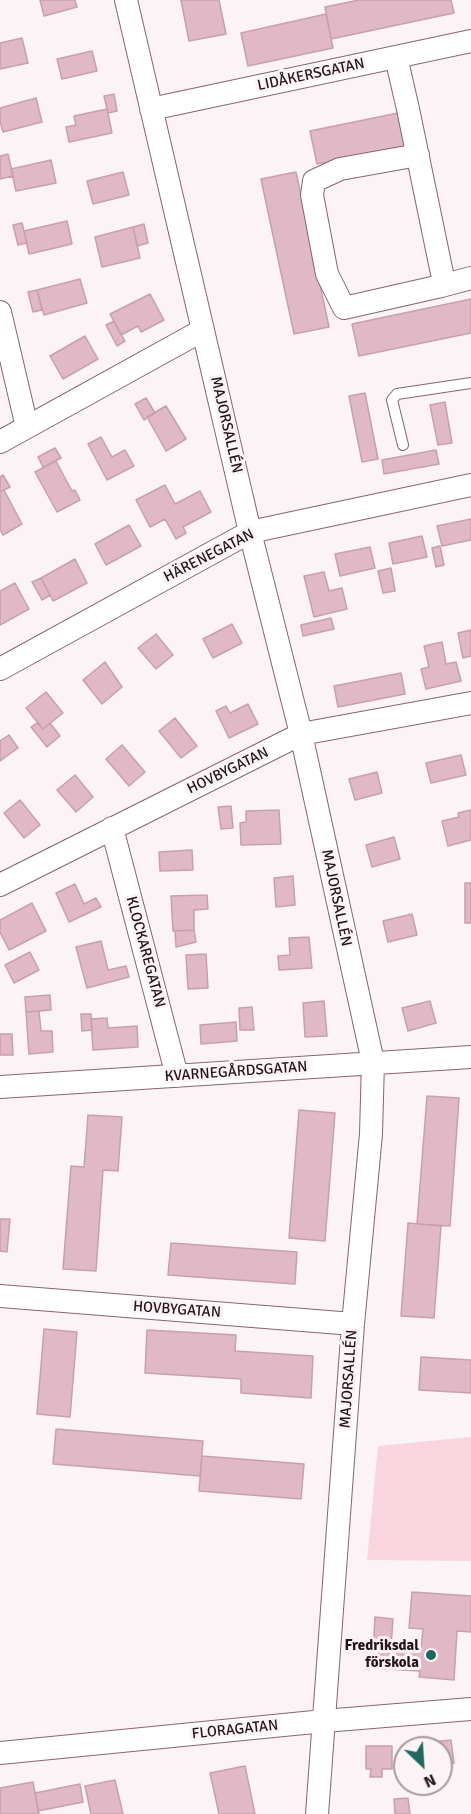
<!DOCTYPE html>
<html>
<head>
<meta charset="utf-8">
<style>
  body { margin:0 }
  #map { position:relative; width:471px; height:1814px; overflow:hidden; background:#fcf3f6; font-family:Signika,sans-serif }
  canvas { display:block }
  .north { position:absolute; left:393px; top:1736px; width:60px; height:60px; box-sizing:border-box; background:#fcf3f6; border:2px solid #a59a9d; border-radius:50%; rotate:155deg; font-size:16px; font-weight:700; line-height:24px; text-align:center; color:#221418 }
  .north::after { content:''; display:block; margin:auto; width:21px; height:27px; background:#1f685f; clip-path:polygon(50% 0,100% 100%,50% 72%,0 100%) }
</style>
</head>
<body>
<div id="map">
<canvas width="471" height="1814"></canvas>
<div class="north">N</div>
</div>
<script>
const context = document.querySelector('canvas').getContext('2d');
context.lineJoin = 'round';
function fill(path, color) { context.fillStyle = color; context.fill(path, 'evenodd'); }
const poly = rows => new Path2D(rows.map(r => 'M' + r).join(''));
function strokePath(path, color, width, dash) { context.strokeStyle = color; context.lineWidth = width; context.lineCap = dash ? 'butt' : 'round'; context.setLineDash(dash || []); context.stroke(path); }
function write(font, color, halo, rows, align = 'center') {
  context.font = font + ' Signika,sans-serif'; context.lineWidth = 6; context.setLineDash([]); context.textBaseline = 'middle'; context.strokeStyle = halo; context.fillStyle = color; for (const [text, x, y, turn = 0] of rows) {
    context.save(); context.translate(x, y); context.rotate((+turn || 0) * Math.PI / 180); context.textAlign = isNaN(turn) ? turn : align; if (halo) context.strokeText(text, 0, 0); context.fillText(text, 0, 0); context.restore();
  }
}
fill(poly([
  [471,1437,471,1561,367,1560,378,1446]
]), '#f9d5e0');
const building = poly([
  [40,0,75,0,77,7,44,16,40,0],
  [181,0,219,0,226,34,189,41,181,0],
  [359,0,451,0,454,13,331,39,325,7,359,0],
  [326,14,333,48,248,66,241,33,326,14],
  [22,38,28,63,0,69,0,43,22,38],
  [92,51,97,71,62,79,57,59,92,51],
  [114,94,117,111,108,113,104,96,114,94],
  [36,98,42,122,3,132,0,122,0,108,36,98],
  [107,109,112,133,69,142,66,127,76,125,74,116,107,109],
  [398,113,405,146,317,164,310,131,398,113],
  [8,154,13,176,0,179,0,156,8,154],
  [51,160,56,183,16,191,11,169,51,160],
  [123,172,129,195,93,204,87,181,123,172],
  [296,172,329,327,294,334,261,179,296,172],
  [67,221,72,244,29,254,24,231,67,221],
  [22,223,27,243,18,245,13,225,22,223],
  [144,224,148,243,137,246,133,227,144,224],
  [133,227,140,258,102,267,95,237,133,227],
  [80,279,87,303,44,315,37,290,80,279],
  [37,290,42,310,33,312,28,292,37,290],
  [150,294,164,320,141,332,138,326,121,335,110,314,150,294],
  [471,299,471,333,359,356,352,324,471,299],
  [114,321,125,341,117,346,106,325,114,321],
  [85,336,98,359,63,379,50,356,85,336],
  [365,393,378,459,362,462,349,396,365,393],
  [146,398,155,413,144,420,135,404,146,398],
  [445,402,452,443,438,445,430,405,445,402],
  [166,406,186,439,166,451,147,417,166,406],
  [101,437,112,457,125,450,134,466,107,480,88,444,101,437],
  [55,448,61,458,43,467,38,457,55,448],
  [436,450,439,464,384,474,382,460,436,450],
  [56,461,72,491,75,490,80,500,57,512,35,472,56,461],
  [3,475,10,487,0,492,0,477,3,475],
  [165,485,175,504,200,491,211,512,183,527,186,533,176,539,165,519,150,527,136,500,165,485],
  [4,490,22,524,3,535,0,529,0,492,4,490],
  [471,519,471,540,442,546,437,526,471,519],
  [129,525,141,546,106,565,95,544,129,525],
  [422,536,427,557,393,564,389,543,422,536],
  [440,546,444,565,436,567,432,548,440,546],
  [370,547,375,568,340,576,335,554,370,547],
  [75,559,87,583,53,601,41,578,75,559],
  [391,568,395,591,383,593,378,571,391,568],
  [324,572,329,591,342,588,347,609,314,617,304,576,324,572],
  [41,578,50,595,42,600,32,582,41,578],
  [15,583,29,609,0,625,0,591,15,583],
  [331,618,334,629,303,636,301,625,331,618],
  [232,624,242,643,213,658,203,639,232,624],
  [471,630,471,656,463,658,458,633,471,630],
  [156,634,173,655,156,669,138,648,156,634],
  [442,642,446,664,456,662,461,681,426,689,421,669,429,667,424,646,442,642],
  [105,662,122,687,102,704,83,680,105,662],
  [401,673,405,694,338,707,334,686,401,673],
  [46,692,63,713,43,729,26,708,46,692],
  [248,704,258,724,229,738,216,711,226,706,230,713,248,704],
  [175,718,197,746,181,758,159,731,175,718],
  [37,723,43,729,50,723,60,736,47,747,31,727,37,723],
  [9,735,18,748,0,761,0,741,9,735],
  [122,745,145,772,129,786,106,759,122,745],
  [461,755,466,775,431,783,426,763,461,755],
  [377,772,382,793,355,800,349,779,377,772],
  [75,775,93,797,76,812,57,790,75,775],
  [20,800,40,825,24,838,4,813,20,800],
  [231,806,233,828,221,829,218,807,231,806],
  [279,810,281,844,241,845,240,823,246,822,246,811,279,810],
  [471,810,471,840,448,846,442,821,459,817,458,813,471,810],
  [394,837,400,859,372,867,366,845,394,837],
  [192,850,193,870,160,871,159,852,192,850],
  [293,876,295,905,276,907,274,878,293,876],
  [465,883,471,883,471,923,465,923,465,883],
  [75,884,84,904,96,898,101,907,69,922,56,893,75,884],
  [207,895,208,909,194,910,194,930,173,931,171,896,207,895],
  [32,903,46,931,9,950,0,932,0,920,32,903],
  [412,914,417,935,388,942,383,921,412,914],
  [194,930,196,942,176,947,175,931,194,930],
  [309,937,312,968,279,970,278,956,290,955,289,938,309,937],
  [101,941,108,970,126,966,129,977,87,988,76,947,101,941],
  [30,952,39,970,14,983,5,965,30,952],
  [206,954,208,988,188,989,186,955,206,954],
  [50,995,51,1010,26,1012,25,997,50,995],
  [324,1001,327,1036,305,1037,303,1003,324,1001],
  [430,1001,436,1023,408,1031,402,1008,430,1001],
  [252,1007,254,1030,240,1030,239,1008,252,1007],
  [39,1011,41,1031,52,1031,53,1052,29,1054,26,1012,39,1011],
  [81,1014,91,1014,92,1030,82,1031,81,1014],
  [107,1018,108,1028,137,1026,138,1047,93,1050,91,1019,107,1018],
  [236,1022,237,1041,201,1044,200,1025,236,1022],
  [0,1034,12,1034,13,1055,0,1055,0,1034],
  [427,1096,459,1098,450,1226,417,1224,427,1096],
  [299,1110,335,1113,325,1241,289,1238,299,1110],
  [88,1115,122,1117,118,1171,103,1170,96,1271,63,1269,71,1166,84,1167,88,1115],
  [0,1219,10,1219,7,1252,0,1251,0,1219],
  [408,1223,441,1226,434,1318,401,1316,408,1223],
  [171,1243,297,1252,295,1284,168,1275,171,1243],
  [44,1329,77,1332,70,1417,37,1414,44,1329],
  [147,1330,236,1335,235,1351,313,1356,311,1398,241,1393,241,1379,145,1373,147,1330],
  [421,1357,471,1360,471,1393,419,1390,421,1357],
  [56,1429,203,1441,200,1476,53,1464,56,1429],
  [202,1456,304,1464,301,1499,199,1491,202,1456],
  [412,1592,471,1596,471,1632,457,1631,454,1680,419,1677,420,1671,372,1668,375,1617,393,1619,391,1647,421,1649,423,1629,409,1628,412,1592],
  [451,1740,454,1763,441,1764,441,1748,425,1748,425,1743,451,1740],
  [366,1746,392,1746,392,1769,382,1769,382,1777,370,1777,371,1769,366,1769,366,1746],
  [245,1766,255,1814,219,1814,210,1773,245,1766],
  [115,1780,123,1814,91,1814,85,1786,115,1780],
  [33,1782,39,1814,0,1814,0,1788,33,1782],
  [80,1784,83,1802,38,1811,35,1793,80,1784],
  [408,1798,410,1814,395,1814,394,1799,408,1798]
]);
fill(building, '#e1b9c6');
strokePath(building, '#c7a0ac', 1.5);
const lane = poly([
  [403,445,392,400,397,394,471,383]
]);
const street = poly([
  [126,0,250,532,301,734,373,1062,371,1134,353,1324,317,1814],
  [396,57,408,109,444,283,441,286,344,308,327,274,312,195,314,181,340,169,418,155],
  [151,109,471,41],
  [441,286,471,278],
  [0,312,27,427],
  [0,442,203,330],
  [0,669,250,532,471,485],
  [112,828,177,1076],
  [0,885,301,734,471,703],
  [0,1087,471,1057],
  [0,1296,353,1324],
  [0,1753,324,1721,471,1709]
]);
strokePath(lane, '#88646f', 12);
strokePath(street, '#88646f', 24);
strokePath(lane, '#fff', 10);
strokePath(street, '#fff', 22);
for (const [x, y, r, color] of [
  [431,1655,6,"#1f685f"]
]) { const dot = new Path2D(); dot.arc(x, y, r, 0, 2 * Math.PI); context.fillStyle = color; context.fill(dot); strokePath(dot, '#fcf3f6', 2); }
write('15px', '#221418', '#fcf3f6', [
  ["LIDÅKERSGATAN",311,75,-12],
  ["MAJORSALLÉN",226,425,77],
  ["HÄRENEGATAN",209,556,-27],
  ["HOVBYGATAN",228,771,-26],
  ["MAJORSALLÉN",336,898,78],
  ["KLOCKAREGATAN",145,952,75],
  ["KVARNEGÅRDSGATAN",236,1072,-4],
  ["HOVBYGATAN",177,1310,4],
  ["MAJORSALLÉN",349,1379,-86],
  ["FLORAGATAN",235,1730,-6]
]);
write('bold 15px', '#221418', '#fcf3f6', [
  ["Fredriksdal",419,1646],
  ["förskola",419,1663]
], 'right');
</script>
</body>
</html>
